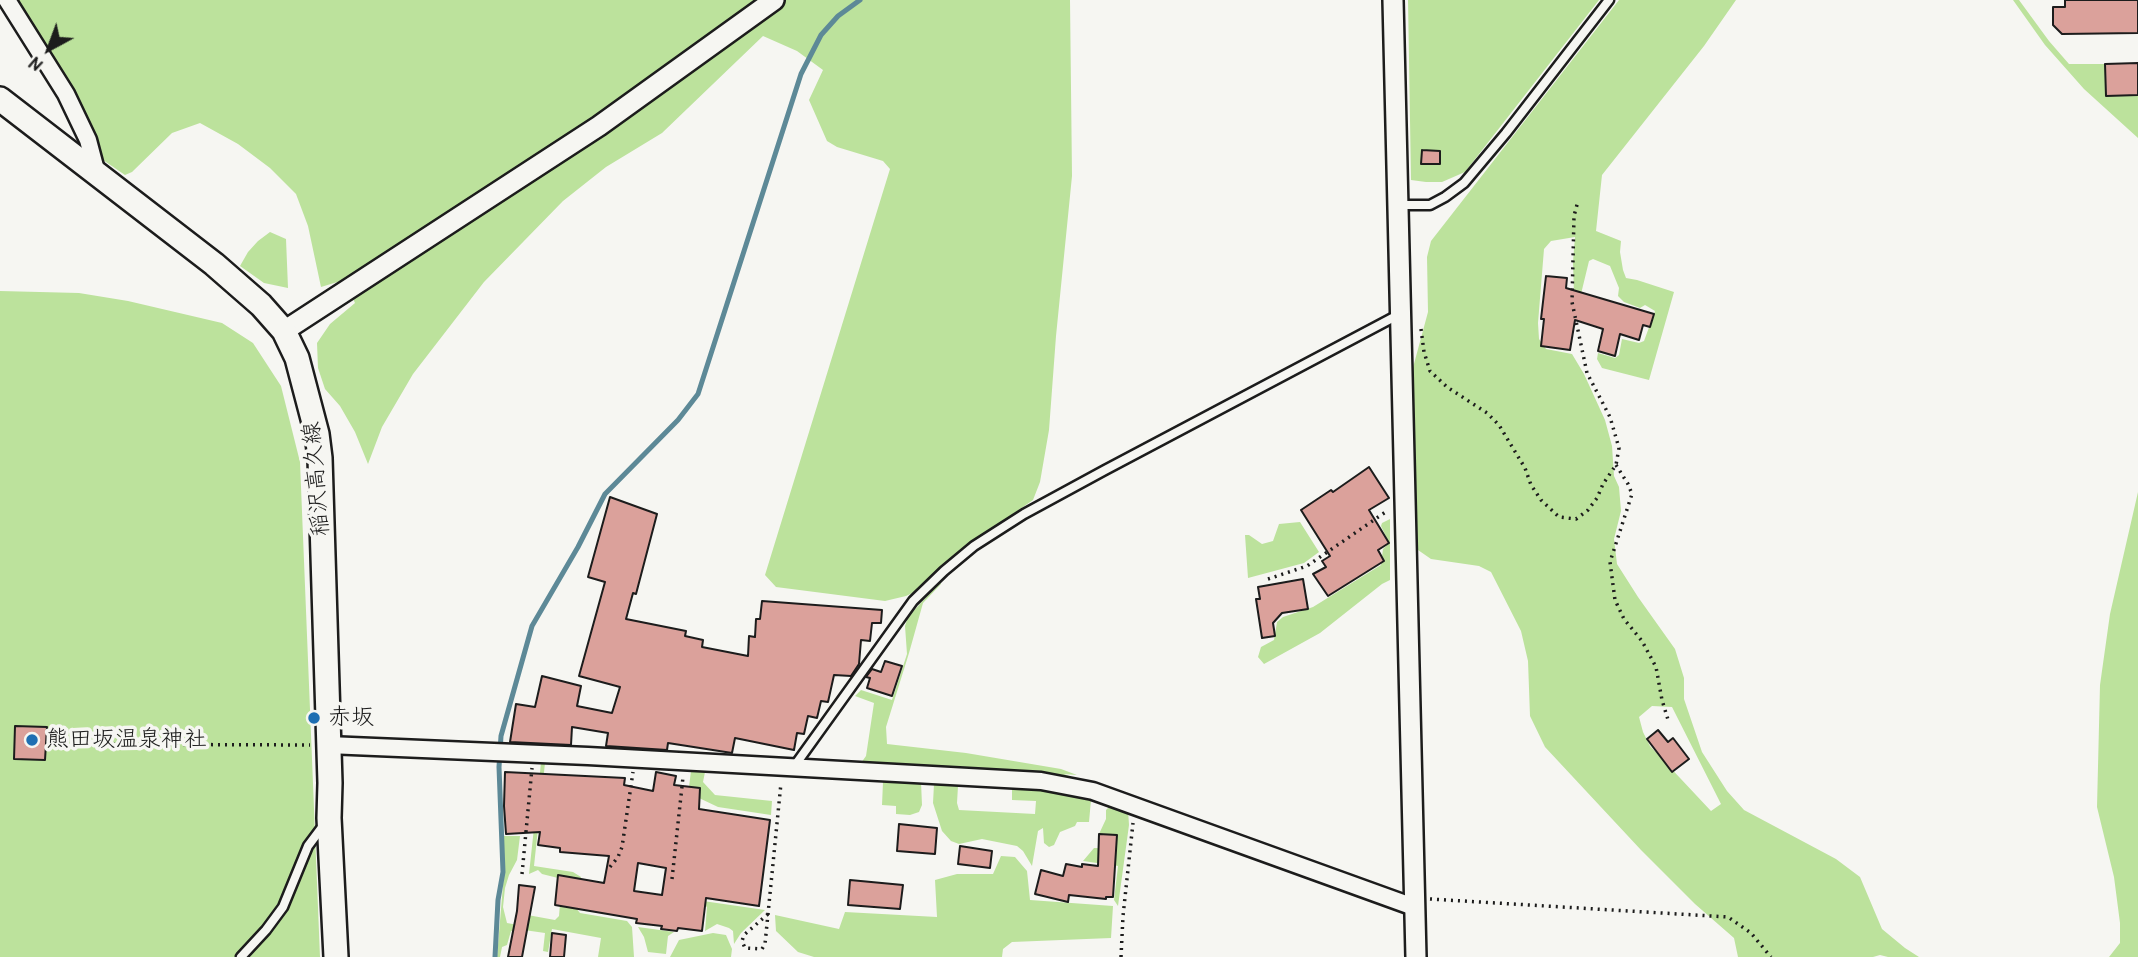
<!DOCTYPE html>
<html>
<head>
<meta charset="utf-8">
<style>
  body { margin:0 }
  #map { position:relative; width:2138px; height:957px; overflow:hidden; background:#f6f6f2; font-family:"Patrick Hand",sans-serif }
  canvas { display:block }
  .north { position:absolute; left:14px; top:14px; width:70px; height:70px; -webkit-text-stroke:5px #f6f6f2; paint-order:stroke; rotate:221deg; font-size:19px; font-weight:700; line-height:28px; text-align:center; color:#1c1c1c }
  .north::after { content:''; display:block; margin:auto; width:24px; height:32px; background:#1c1c1c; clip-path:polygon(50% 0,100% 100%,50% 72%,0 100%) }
</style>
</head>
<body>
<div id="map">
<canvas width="2138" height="957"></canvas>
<div class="north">N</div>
</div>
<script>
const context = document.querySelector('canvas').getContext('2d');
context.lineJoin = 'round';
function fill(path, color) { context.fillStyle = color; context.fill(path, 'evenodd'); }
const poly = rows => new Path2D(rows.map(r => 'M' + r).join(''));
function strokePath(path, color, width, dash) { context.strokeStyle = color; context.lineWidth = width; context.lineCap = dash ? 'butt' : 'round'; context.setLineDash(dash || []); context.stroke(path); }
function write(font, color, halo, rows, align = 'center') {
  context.font = font + ' "Patrick Hand","Klee One",sans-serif'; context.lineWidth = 7; context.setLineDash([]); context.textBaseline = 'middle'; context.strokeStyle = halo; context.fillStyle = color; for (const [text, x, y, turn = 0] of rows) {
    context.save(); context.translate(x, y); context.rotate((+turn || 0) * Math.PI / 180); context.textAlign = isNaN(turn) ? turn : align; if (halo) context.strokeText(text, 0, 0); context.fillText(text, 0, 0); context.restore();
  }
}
fill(poly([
  [15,0,1070,0,1072,176,1056,336,1049,430,1040,482,1033,500,973,542,917,591,906,596,885,601,776,587,765,575,890,169,883,161,837,147,827,141,809,100,823,70,797,51,763,36,662,133,606,167,563,201,484,282,413,374,382,427,368,464,355,432,340,406,325,389,318,368,317,343,330,324,355,303,344,280,321,287,308,226,296,194,270,168,238,144,200,123,172,133,132,172,125,175,103,160,86,123],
  [1408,0,1599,0,1465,172,1442,182,1426,182,1411,180],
  [1619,0,1736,0,1704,46,1602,175,1596,231,1621,241,1620,252,1623,270,1626,278,1637,280,1674,292,1649,380,1602,368,1597,359,1598,353,1615,358,1619,355,1622,339,1639,343,1644,341,1655,311,1645,305,1640,308,1624,302,1618,296,1619,288,1610,266,1593,259,1589,261,1581,294,1574,294,1573,262,1575,237,1551,241,1544,249,1538,323,1539,339,1546,349,1572,354,1584,374,1605,420,1612,446,1614,476,1619,487,1621,511,1614,539,1617,564,1638,597,1675,649,1684,678,1684,699,1702,752,1727,791,1744,810,1836,859,1860,877,1882,929,1905,948,1919,957,1888,957,1880,955,1873,957,1738,957,1734,938,1695,904,1641,850,1545,747,1530,716,1528,661,1521,631,1491,572,1479,566,1431,559,1418,550,1413,535,1411,375,1428,312,1427,257,1431,241],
  [1652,706,1672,707,1721,804,1711,811,1650,746,1643,732,1639,717],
  [2013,0,2019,0,2049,41,2069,64,2105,64,2106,96,2138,95,2138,138,2084,89,2045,45],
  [270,232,286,239,288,288,264,283,240,266,248,252,258,241],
  [0,291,79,293,128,301,222,323,253,343,281,386,300,462,320,957,0,957],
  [2138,492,2138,957,2109,957,2120,943,2120,923,2114,877,2097,807,2100,685,2110,614],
  [1390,519,1390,580,1382,584,1320,633,1264,664,1258,657,1261,647,1274,640,1277,622,1283,617,1313,607,1381,565,1383,549,1389,543,1381,526,1382,523],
  [1300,522,1319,552,1304,563,1248,578,1245,535,1249,535,1262,544,1273,541,1279,524],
  [940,582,941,584,923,603,909,653,886,727,887,744,966,753,1061,769,1077,775,1064,774,1074,778,1041,771,861,763,866,756,874,703,855,696,861,690,892,700,907,654,905,626,908,617],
  [541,763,545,763,534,866,573,872,581,877,575,907,580,913,627,921,632,927,634,957,598,957,601,938,552,929,548,952,543,951,545,933,524,930,511,931,507,945,502,947,500,957,497,957,504,873,504,836,520,836,517,860,509,875,505,888,503,907,507,923,518,925,522,914,555,920,559,916,562,879,542,874,538,870,529,874],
  [691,771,705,772,703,782,715,795,772,801,771,815,718,807,699,798,699,788,689,787],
  [883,782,921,782,922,805,919,812,910,815,896,814,896,806,882,805],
  [934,784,958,786,957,803,959,810,1035,814,1036,801,1012,800,1012,788,1050,789,1086,796,1091,800,1089,822,1077,822,1075,826,1060,832,1054,845,1049,847,1044,843,1043,828,1038,831,1032,866,1023,851,1017,846,982,839,959,844,951,841,942,831,933,803],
  [1110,806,1128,810,1129,825,1118,906,1114,900,1118,866,1083,861,1094,848,1117,848,1117,835,1099,834,1106,819,1106,810],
  [1001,856,1015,857,1027,871,1030,900,1113,906,1111,938,1012,942,1003,949,1002,957,814,957,798,952,776,931,775,915,839,929,845,912,937,917,935,880,957,874,993,874],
  [703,901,765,910,741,933,734,944,733,931,729,928,717,924,705,931,707,907,702,904],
  [638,927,674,932,668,936,666,954,648,952,644,937],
  [713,933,726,935,732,949,731,957,670,957,679,940]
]), '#bce29c');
strokePath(poly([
  [495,957,498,900,503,872,499,767,501,736,532,626,578,547,605,494,678,420,698,394,801,74,821,35,838,16,860,0]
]), '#5d8997', 5);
const building = poly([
  [2065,0,2138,0,2138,33,2062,34,2053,25,2053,7,2065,7,2065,0],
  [2138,63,2138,95,2106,96,2105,64,2138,63],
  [1422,150,1440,151,1440,164,1421,164,1422,150],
  [1546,276,1567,278,1566,288,1654,314,1650,327,1643,325,1639,340,1620,334,1615,356,1598,351,1603,329,1575,320,1570,350,1541,346,1544,319,1541,319,1546,276],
  [1369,467,1389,498,1369,510,1389,543,1378,550,1384,561,1328,596,1313,574,1326,567,1322,561,1330,556,1301,510,1331,490,1333,492,1369,467],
  [610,497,657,514,636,594,633,593,626,619,686,631,685,636,703,640,702,647,748,656,749,636,755,637,756,619,760,619,762,601,882,610,881,623,872,623,870,641,861,640,859,664,851,676,834,675,828,702,821,701,817,718,808,716,804,734,797,733,794,750,735,738,732,753,668,743,667,750,606,746,608,733,572,727,571,745,510,742,516,704,535,707,542,676,581,686,577,706,612,713,620,687,579,676,605,582,588,577,610,497],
  [1303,579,1308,609,1282,613,1273,623,1275,636,1262,638,1256,599,1260,599,1258,587,1303,579],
  [885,661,902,666,892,696,867,688,870,678,866,677,872,669,881,672,885,661],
  [15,726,47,727,45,760,14,759,15,726],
  [1658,730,1668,742,1673,738,1689,759,1672,772,1647,739,1658,730],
  [505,772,625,778,624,785,653,791,656,772,676,776,674,785,700,788,699,809,770,820,759,906,706,898,702,931,678,928,677,931,661,929,662,926,636,923,637,919,555,905,558,875,604,883,609,856,560,852,560,848,538,845,540,832,506,834,504,806,505,772],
  [638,863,666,868,662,895,634,891,638,863],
  [899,824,937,828,935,854,897,851,899,824],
  [1099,834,1117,835,1113,897,1106,897,1106,899,1069,895,1068,902,1035,894,1041,870,1063,876,1066,864,1082,867,1082,864,1098,866,1099,834],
  [960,846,992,851,990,868,958,864,960,846],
  [850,880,903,885,900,909,848,905,850,880],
  [519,885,535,887,522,957,508,957,517,911,519,885],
  [552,933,566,935,564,957,550,957,552,933]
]);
fill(building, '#dba19b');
strokePath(building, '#1c1c1c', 2);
const service = poly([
  [1399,205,1430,205,1445,197,1464,183,1506,133,1609,0],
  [793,768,913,601,944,571,974,546,1024,514,1105,470,1398,315],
  [241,957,266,930,283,907,308,846,323,826]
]);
const minor = poly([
  [7,0,66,94,88,140,97,174],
  [328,745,588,756,1041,781,1093,791,1414,907]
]);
const tertiary = poly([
  [1393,0,1416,957],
  [284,331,599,126,774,0]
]);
const secondary = poly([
  [0,99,214,264,261,305,284,331,297,358,317,434,320,458,330,783,329,818,336,957]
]);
strokePath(service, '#1c1c1c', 13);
strokePath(minor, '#1c1c1c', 21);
strokePath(tertiary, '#1c1c1c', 24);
strokePath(secondary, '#1c1c1c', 28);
strokePath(poly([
  [1421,329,1424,352,1430,371,1447,387,1487,413,1499,425,1525,468,1531,485,1541,500,1559,517,1576,519,1588,510,1597,498,1603,484,1616,465,1619,448,1610,417,1587,373,1572,302,1574,216,1578,201],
  [1616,465,1628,484,1632,494,1610,562,1615,600,1624,619,1642,641,1656,667,1662,700,1669,723],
  [1268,579,1307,566,1387,511],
  [50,744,310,745],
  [610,867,618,857,622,847,633,772],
  [522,874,532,768],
  [672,879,683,777],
  [1430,899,1728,917,1751,933,1771,957],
  [768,914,744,935,742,941,745,948,762,949,765,944,768,914,781,783],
  [1121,957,1123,916,1133,823]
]), '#1c1c1c', 3.5, [2, 5]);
strokePath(service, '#f6f6f2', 8);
strokePath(minor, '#f6f6f2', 16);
strokePath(tertiary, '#f6f6f2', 19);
strokePath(secondary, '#f6f6f2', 23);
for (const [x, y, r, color] of [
  [314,718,7,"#1f6fb2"],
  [32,740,7,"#1f6fb2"]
]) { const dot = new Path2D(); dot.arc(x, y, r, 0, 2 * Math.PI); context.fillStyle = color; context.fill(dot); strokePath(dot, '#f6f6f2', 2.5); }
write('23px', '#1c1c1c', '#f6f6f2', [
  ["稲沢高久線",317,479,-95]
]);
write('23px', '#1c1c1c', '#f6f6f2', [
  ["赤坂",328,718],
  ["熊田坂温泉神社",46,740]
], 'left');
</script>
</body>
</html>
